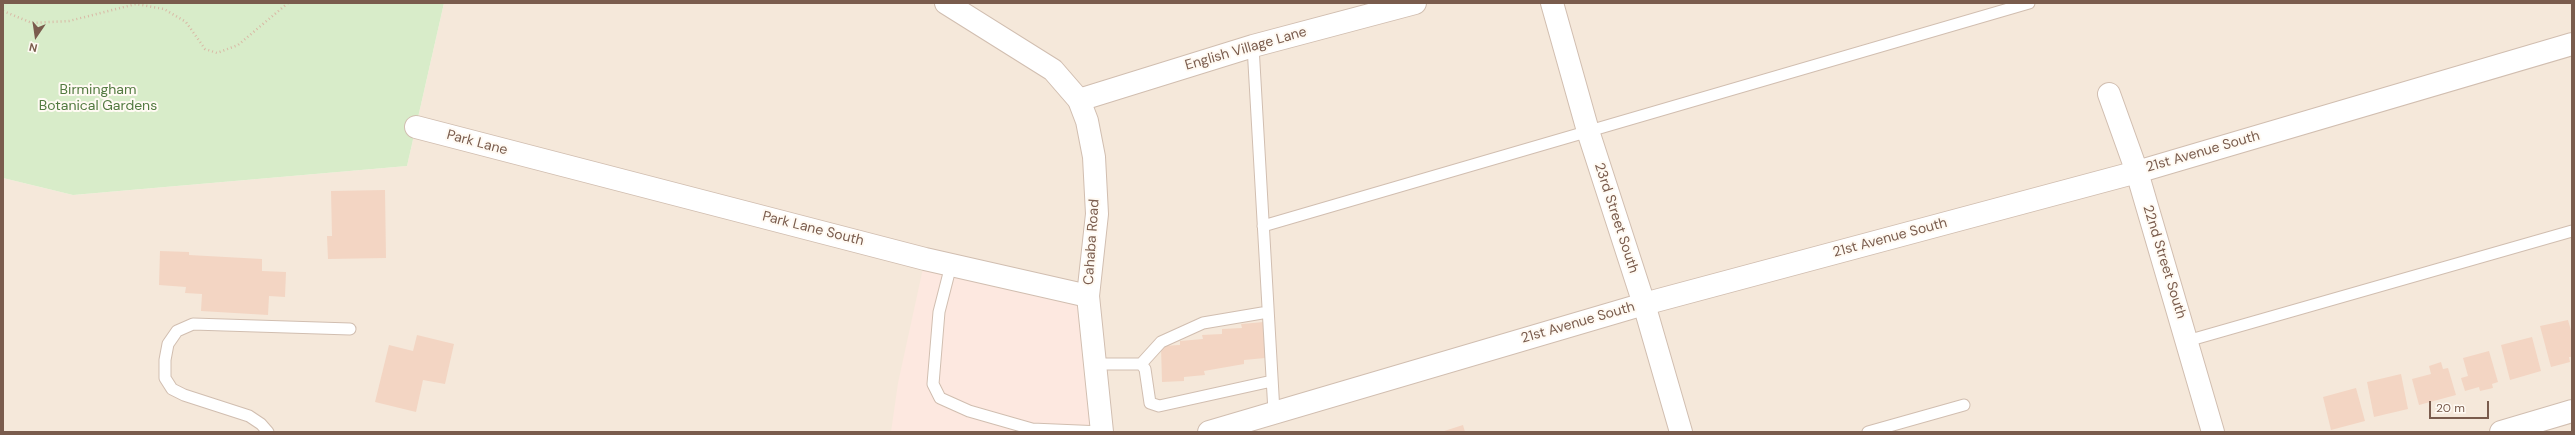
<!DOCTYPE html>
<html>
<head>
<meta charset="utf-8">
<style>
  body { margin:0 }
  #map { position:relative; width:2575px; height:435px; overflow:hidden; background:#fdf6ec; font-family:"DM Sans",sans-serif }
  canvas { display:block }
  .frame { position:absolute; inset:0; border:4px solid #7a5c4d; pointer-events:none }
  .north { position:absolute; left:16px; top:16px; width:40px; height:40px; -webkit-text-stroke:3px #fffaf3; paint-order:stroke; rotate:193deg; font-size:11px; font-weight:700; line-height:16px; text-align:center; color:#7a5c4d }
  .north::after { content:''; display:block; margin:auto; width:14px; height:18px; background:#7a5c4d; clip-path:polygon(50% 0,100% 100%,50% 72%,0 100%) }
  .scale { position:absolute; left:2429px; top:401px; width:60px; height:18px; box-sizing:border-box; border:2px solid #7a5c4d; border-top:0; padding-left:5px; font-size:12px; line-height:14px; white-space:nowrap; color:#7a5c4d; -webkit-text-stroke:3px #fffaf3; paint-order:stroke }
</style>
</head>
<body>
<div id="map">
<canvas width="2575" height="435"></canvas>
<div class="frame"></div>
<div class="north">N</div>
<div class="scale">20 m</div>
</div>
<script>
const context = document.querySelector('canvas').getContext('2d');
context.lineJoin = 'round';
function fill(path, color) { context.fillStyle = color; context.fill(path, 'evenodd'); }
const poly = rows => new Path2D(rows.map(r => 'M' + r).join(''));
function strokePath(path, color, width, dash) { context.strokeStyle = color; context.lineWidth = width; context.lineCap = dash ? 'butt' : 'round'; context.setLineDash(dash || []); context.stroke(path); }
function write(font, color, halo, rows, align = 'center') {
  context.font = font + ' "DM Sans",sans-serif'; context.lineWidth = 4; context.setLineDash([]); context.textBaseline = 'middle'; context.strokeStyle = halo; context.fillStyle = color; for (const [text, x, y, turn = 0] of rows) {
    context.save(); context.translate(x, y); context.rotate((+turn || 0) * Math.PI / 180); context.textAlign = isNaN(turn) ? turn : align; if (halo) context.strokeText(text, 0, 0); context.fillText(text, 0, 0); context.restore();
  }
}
fill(poly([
  [444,3,2572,3,2572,432,3,432,3,178,73,195,407,166]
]), '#f5e8da');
fill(poly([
  [925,259,1088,296,1102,432,891,432,898,383]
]), '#fde8e0');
fill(poly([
  [3,3,444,3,407,166,73,195,3,178]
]), '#d8ecc9');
fill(poly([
  [385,190,386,258,328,259,327,236,332,236,331,191],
  [160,251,189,252,189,255,262,259,262,271,286,272,285,297,269,296,268,315,201,311,202,294,185,293,186,287,159,285],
  [2568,320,2572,334,2572,357,2569,357,2570,362,2551,367,2540,326],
  [1264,322,1265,358,1244,360,1244,364,1204,371,1205,375,1184,377,1184,381,1162,382,1161,346,1180,345,1180,341,1203,339,1202,335,1222,334,1222,329,1242,328,1241,324],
  [417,335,454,344,445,384,423,380,416,412,375,402,389,345,413,351],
  [2532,337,2541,371,2510,380,2501,345],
  [2489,351,2498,382,2492,384,2493,388,2480,391,2479,387,2465,391,2461,378,2468,376,2463,358],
  [2441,362,2443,369,2448,368,2456,395,2419,405,2412,379,2431,374,2429,366],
  [2401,374,2408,409,2374,417,2367,382],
  [2356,388,2365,421,2331,430,2323,397],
  [1463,425,1465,432,1441,432]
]), '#f3d5c3');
const service = poly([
  [1253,46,1274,412],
  [1263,226,2029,3],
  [951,265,939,312,933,384,940,398,969,411,1032,429,1102,432],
  [2187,341,2572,231],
  [1095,364,1141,364,1145,369,1150,403,1159,406,1272,381],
  [1141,364,1161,342,1203,323,1268,312],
  [268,432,261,424,249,416,184,395,172,389,165,378,165,360,168,344,177,331,193,324,350,329],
  [1868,432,1964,405]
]);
const minor = poly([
  [1552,3,1588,131,1644,304,1681,432],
  [2109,94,2137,172,2213,432],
  [1079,100,1253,46,1415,3],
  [416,127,925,259,1088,296],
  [2501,432,2572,411]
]);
const tertiary = poly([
  [946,3,1053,70,1079,100,1087,121,1094,157,1097,214,1088,296,1102,432],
  [1209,432,1644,304,2137,172,2572,44]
]);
strokePath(service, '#d1beb0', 13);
strokePath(minor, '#d1beb0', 24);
strokePath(tertiary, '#d1beb0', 24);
strokePath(poly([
  [3,11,32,23,69,21,136,4,164,9,186,22,205,49,217,53,238,45,288,3]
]), '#d9b8a5', 2.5, [1, 3]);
strokePath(service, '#fff', 11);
strokePath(minor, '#fff', 22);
strokePath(tertiary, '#fff', 22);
write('14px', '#7a5c4d', '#fffaf3', [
  ["English Village Lane",1246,49,-16],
  ["Park Lane",477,143,15],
  ["21st Avenue South",2203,152,-16],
  ["23rd Street South",1616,218,72],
  ["Park Lane South",813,229,14],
  ["21st Avenue South",1890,238,-15],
  ["Cahaba Road",1092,242,-86],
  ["22nd Street South",2164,262,73],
  ["21st Avenue South",1578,323,-16]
]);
write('14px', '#537a41', '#fffaf3', [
  ["Birmingham",98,90],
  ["Botanical Gardens",98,106]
]);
</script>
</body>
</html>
